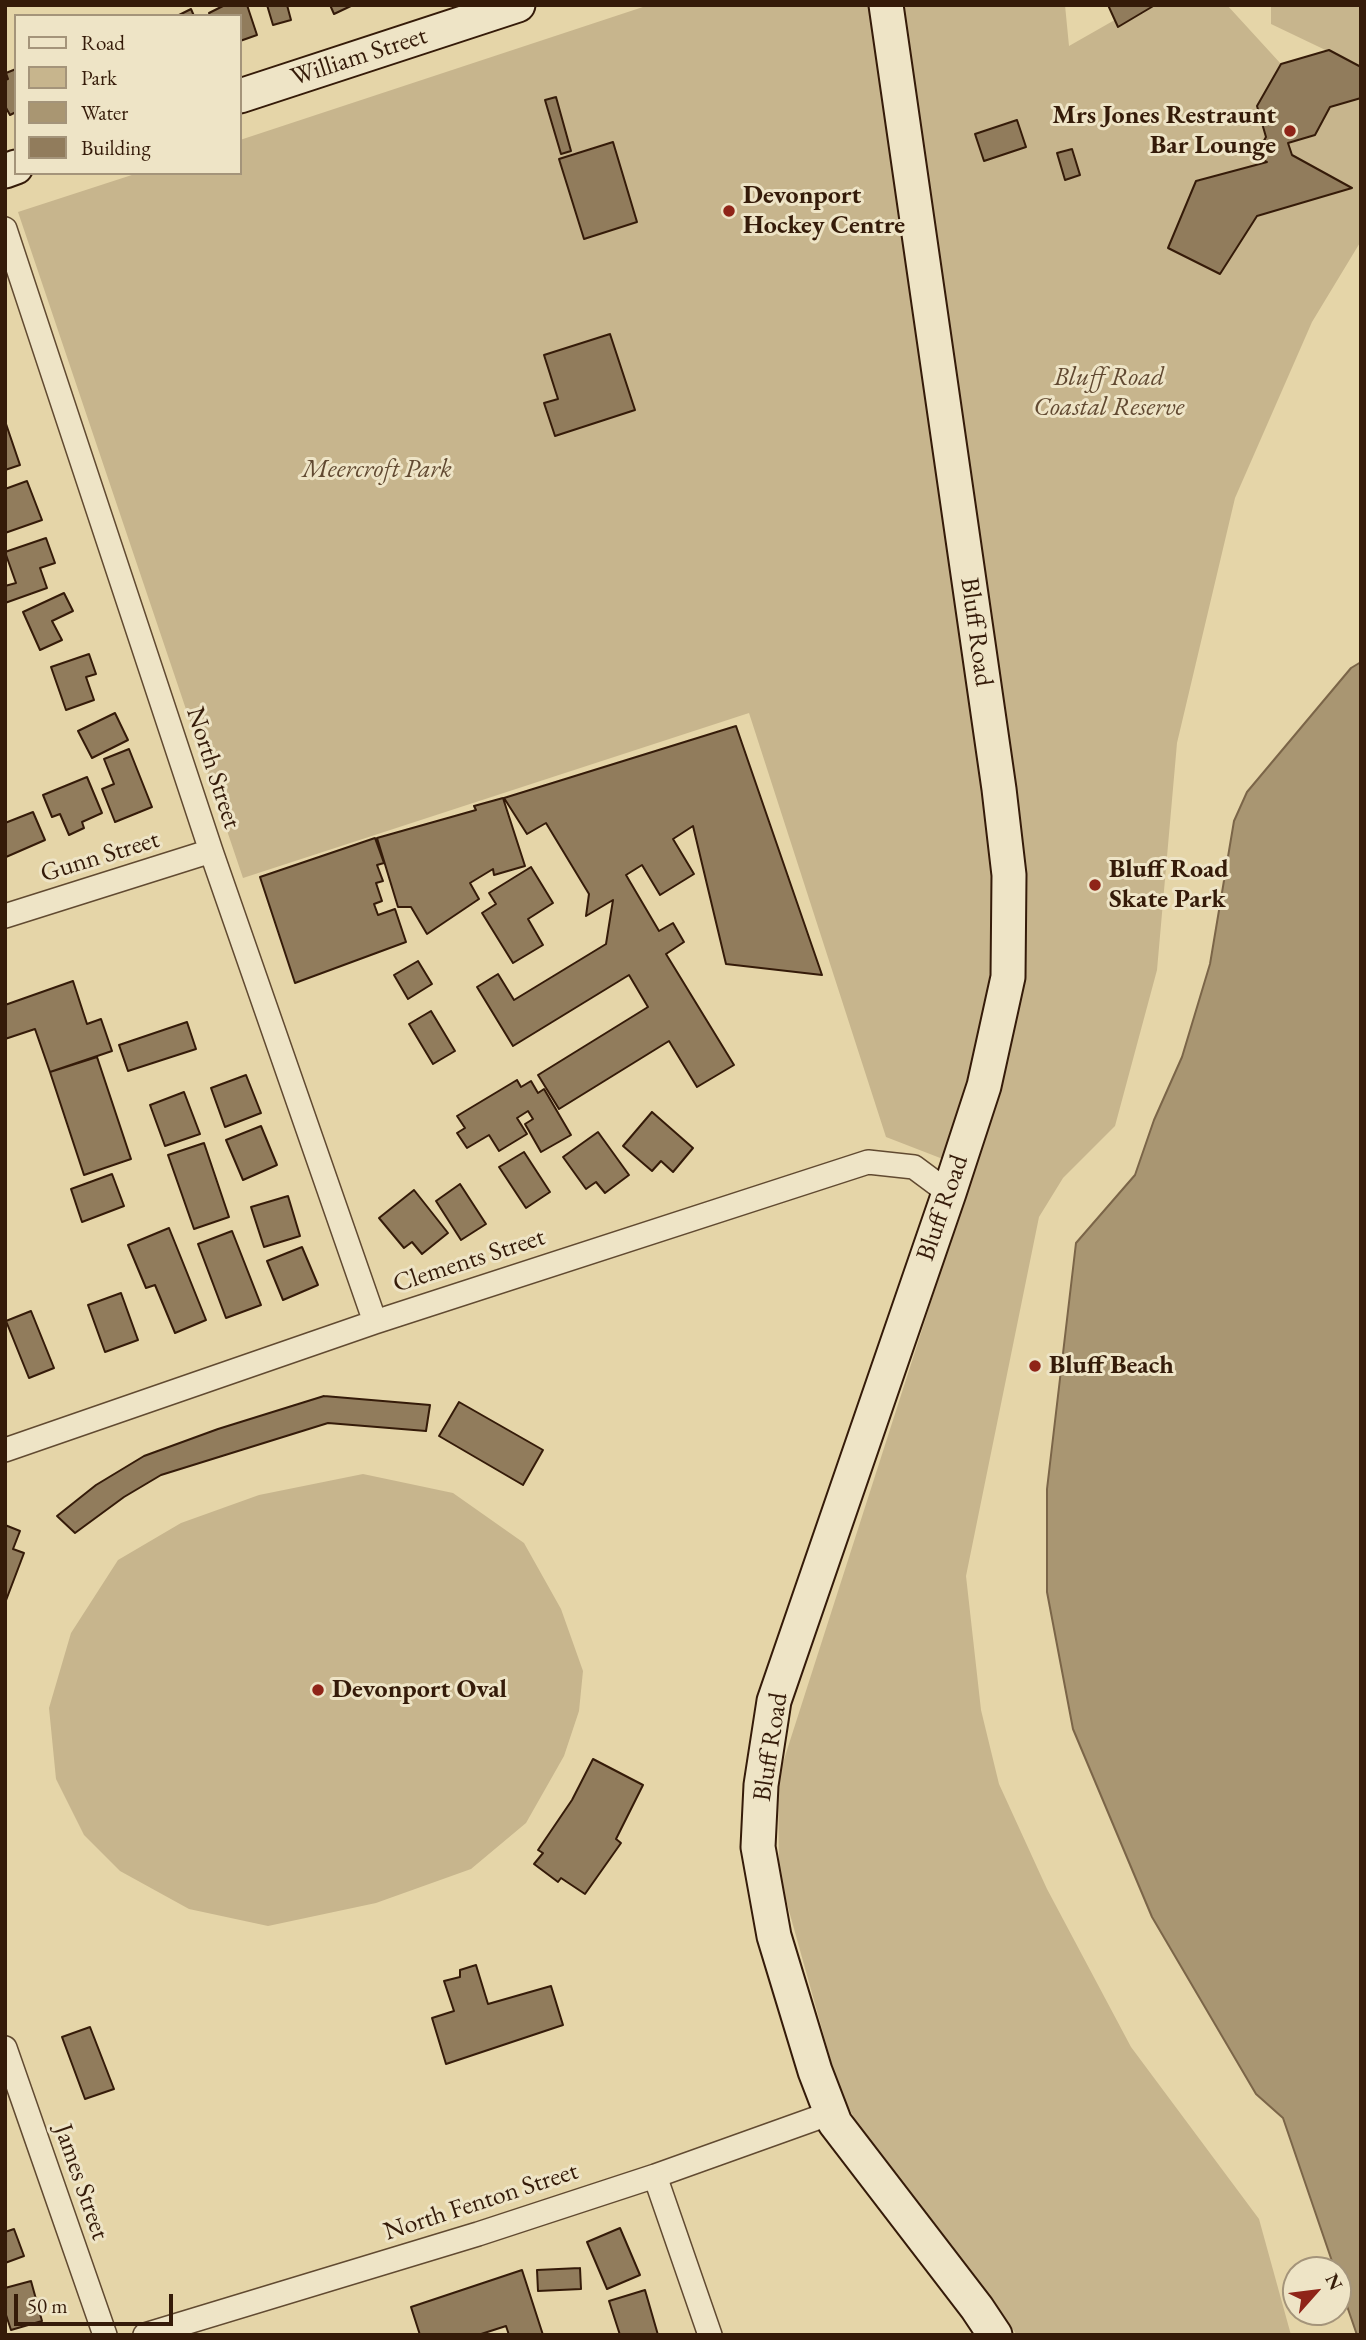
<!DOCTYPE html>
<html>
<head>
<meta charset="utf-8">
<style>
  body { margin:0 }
  #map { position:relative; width:1366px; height:2340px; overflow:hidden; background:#e5d5a8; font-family:"EB Garamond",serif }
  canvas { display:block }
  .frame { position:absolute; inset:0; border:7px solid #351b09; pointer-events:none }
  .legend { position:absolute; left:14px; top:14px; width:228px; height:161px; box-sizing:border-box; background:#eee4c6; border:2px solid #a4947a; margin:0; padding:9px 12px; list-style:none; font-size:21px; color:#351b09 }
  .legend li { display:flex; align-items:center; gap:14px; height:35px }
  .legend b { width:35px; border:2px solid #a4947a }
  .north { position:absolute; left:1282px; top:2256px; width:70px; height:70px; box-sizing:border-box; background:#eee4c6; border:2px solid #a4947a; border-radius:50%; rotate:62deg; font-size:19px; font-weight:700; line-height:28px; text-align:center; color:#351b09 }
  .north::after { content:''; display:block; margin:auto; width:24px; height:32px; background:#8f2418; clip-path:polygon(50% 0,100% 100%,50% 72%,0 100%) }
  .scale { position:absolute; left:14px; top:2294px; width:159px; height:32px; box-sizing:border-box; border:4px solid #351b09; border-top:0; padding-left:9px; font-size:21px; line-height:24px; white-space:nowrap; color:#351b09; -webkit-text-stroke:5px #eee4c6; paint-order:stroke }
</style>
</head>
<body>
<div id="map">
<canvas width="1366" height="2340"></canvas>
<div class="frame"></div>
<ul class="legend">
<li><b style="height:9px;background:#eee4c6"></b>Road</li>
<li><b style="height:19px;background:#c7b58d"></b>Park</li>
<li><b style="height:19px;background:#a99672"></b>Water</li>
<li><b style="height:19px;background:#917c5c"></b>Building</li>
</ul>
<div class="north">N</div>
<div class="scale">50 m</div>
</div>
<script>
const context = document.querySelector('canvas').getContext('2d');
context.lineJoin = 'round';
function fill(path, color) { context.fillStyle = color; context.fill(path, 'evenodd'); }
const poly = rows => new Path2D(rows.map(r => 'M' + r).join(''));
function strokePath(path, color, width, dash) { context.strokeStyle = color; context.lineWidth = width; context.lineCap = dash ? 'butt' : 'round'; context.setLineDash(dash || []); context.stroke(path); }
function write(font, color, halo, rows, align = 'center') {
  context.font = font + ' "EB Garamond",serif'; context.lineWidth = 6; context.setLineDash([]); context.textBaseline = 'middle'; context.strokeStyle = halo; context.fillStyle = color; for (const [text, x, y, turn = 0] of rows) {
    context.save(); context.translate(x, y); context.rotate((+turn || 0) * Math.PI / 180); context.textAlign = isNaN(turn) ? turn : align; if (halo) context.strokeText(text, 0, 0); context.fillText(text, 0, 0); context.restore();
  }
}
fill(poly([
  [649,5,868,5,1008,945,948,1161,886,1137,749,713,243,878,18,212,138,173,240,173,240,140],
  [904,5,1065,5,1069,46,1141,5,1227,5,1281,64,1257,106,1266,137,1256,155,1267,162,1196,181,1169,248,1257,216,1351,188,1292,155,1288,143,1315,135,1330,107,1361,98,1361,241,1312,322,1235,498,1177,743,1157,970,1115,1126,1063,1178,1039,1217,966,1576,981,1710,999,1784,1047,1889,1131,2047,1259,2219,1291,2335,1017,2335,864,2136,839,2090,779,1875,778,1778,973,1171,1025,960],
  [1271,5,1361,5,1361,67,1271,24],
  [363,1474,453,1493,524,1543,561,1609,583,1671,579,1711,564,1756,526,1823,471,1869,376,1903,268,1926,189,1909,120,1871,84,1835,56,1779,49,1708,71,1633,118,1560,181,1523,259,1495]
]), '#c7b58d');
const water = poly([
  [1361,662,1361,2335,1357,2335,1338,2280,1338,2270,1335,2270,1283,2118,1256,2094,1152,1917,1073,1729,1047,1592,1047,1489,1076,1243,1135,1175,1154,1120,1182,1057,1210,964,1234,821,1247,792,1351,668,1361,662]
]);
fill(water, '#a99672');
strokePath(water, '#7b6548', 2);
const building = poly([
  [225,5,247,5,257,35,240,41,240,16,210,16,209,13,225,5],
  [267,5,287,5,291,20,273,25,267,5],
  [330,5,353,5,334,14,330,5],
  [1108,5,1155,5,1118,27,1108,5],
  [191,9,194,16,177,16,191,9],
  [1329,50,1361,67,1361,98,1330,107,1315,135,1288,143,1292,155,1352,188,1257,216,1220,274,1168,248,1196,181,1267,162,1256,155,1266,137,1257,106,1281,64,1329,50],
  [16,69,16,112,10,115,5,106,5,80,8,79,6,73,16,69],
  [556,97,571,151,561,154,545,100,556,97],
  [1017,120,1026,147,984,161,975,134,1017,120],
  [613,142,637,222,584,239,559,159,613,142],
  [1072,149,1080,175,1065,180,1057,153,1072,149],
  [610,334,635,410,555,436,544,403,558,399,544,355,610,334],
  [5,421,20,465,5,470,5,421],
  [27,481,42,520,5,533,5,489,27,481],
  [46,538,55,563,40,568,47,588,5,603,5,586,16,583,5,552,46,538],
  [64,593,73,611,52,621,62,640,40,650,23,612,64,593],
  [89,654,96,674,86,677,94,700,66,710,51,667,89,654],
  [115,713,128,740,92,758,78,731,115,713],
  [736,726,822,975,726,964,693,826,673,839,694,874,660,895,642,865,626,875,659,931,673,923,684,942,666,954,734,1065,697,1087,669,1041,559,1109,538,1075,648,1007,629,975,513,1046,477,987,498,974,514,1000,606,944,613,900,586,916,589,894,546,823,527,834,504,798,736,726],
  [129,749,152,807,115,822,102,789,114,784,104,759,129,749],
  [87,777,102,813,82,822,84,828,69,835,60,814,52,817,43,795,87,777],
  [503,798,525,866,494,875,493,869,470,883,479,899,427,934,411,907,398,907,377,838,476,810,474,806,503,798],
  [33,812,45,840,6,857,5,823,33,812],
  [375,838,384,863,377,865,383,881,376,883,382,901,374,904,378,915,395,909,406,942,295,983,260,877,375,838],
  [531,867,553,903,528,919,543,945,513,963,482,913,496,904,489,893,531,867],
  [418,961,432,984,408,999,394,975,418,961],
  [73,981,87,1024,101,1019,112,1051,50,1072,35,1029,5,1039,5,1005,73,981],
  [431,1011,455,1051,433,1064,409,1024,431,1011],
  [187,1022,196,1049,128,1071,119,1045,187,1022],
  [97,1057,131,1159,84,1175,50,1072,97,1057],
  [246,1075,261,1113,225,1127,211,1088,246,1075],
  [517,1080,521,1087,531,1081,538,1093,544,1089,571,1135,541,1152,525,1124,533,1119,528,1111,517,1118,527,1134,499,1151,489,1135,467,1148,457,1133,465,1128,457,1116,517,1080],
  [184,1092,200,1134,165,1146,150,1105,184,1092],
  [652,1112,693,1148,673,1172,661,1161,652,1171,623,1146,652,1112],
  [261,1126,277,1165,243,1180,226,1140,261,1126],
  [598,1132,629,1175,605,1193,596,1182,586,1189,563,1157,598,1132],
  [204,1143,229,1217,194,1229,168,1155,204,1143],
  [524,1152,550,1192,526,1208,499,1167,524,1152],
  [112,1174,124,1206,82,1222,71,1189,112,1174],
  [460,1184,486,1224,461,1240,436,1201,460,1184],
  [414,1190,448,1233,422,1254,412,1242,404,1248,379,1218,414,1190],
  [288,1196,300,1236,264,1247,251,1207,288,1196],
  [169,1228,206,1320,175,1333,155,1285,146,1288,128,1245,169,1228],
  [232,1231,261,1305,226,1318,198,1244,232,1231],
  [302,1247,318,1285,283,1300,267,1261,302,1247],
  [121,1293,138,1340,105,1352,88,1305,121,1293],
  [31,1311,54,1368,29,1378,6,1321,31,1311],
  [324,1396,430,1405,426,1431,328,1423,161,1475,124,1497,75,1533,57,1516,96,1485,144,1456,218,1429,324,1396],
  [459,1402,543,1450,523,1485,439,1436,459,1402],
  [5,1525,20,1531,13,1549,24,1553,5,1603,5,1525],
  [593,1759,643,1785,616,1839,621,1843,585,1894,561,1878,558,1882,534,1864,543,1853,538,1850,572,1800,593,1759],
  [476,1965,488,2004,551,1986,563,2025,446,2064,432,2018,454,2011,444,1981,460,1977,460,1970,476,1965],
  [90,2027,114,2089,85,2099,62,2037,90,2027],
  [620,2228,640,2275,607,2289,587,2242,620,2228],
  [14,2229,24,2256,5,2263,5,2232,14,2229],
  [580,2268,581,2289,538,2291,537,2270,580,2268],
  [522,2270,543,2335,509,2335,506,2326,478,2335,420,2335,411,2307,522,2270],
  [31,2281,42,2321,11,2330,5,2312,5,2288,31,2281],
  [645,2290,658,2335,620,2335,609,2301,645,2290]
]);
fill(building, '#917c5c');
strokePath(building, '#351b09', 2);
const street = poly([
  [5,229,211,851,375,1322],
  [5,916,211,851],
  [5,1450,375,1322,868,1162,914,1167,949,1193],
  [5,2048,105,2335],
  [655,2176,710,2335],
  [145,2335,478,2234,655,2176,831,2113]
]);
const secondary = poly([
  [886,5,999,789,1009,875,1008,977,984,1086,949,1193,774,1701,761,1785,758,1847,774,1936,815,2071,835,2123,977,2308,995,2335],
  [240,96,518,5],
  [5,171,16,167]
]);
strokePath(street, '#614a31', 26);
strokePath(secondary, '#351b09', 37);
strokePath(street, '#eee4c6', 23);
strokePath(secondary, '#eee4c6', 33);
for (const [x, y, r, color] of [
  [1290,131,7,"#8f2418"],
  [729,211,7,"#8f2418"],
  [1095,885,7,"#8f2418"],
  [1035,1366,7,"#8f2418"],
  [318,1690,7,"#8f2418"]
]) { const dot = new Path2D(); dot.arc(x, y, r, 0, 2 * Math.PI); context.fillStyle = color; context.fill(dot); strokePath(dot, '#eee4c6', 2.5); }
write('26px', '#351b09', '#eee4c6', [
  ["William Street",359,57,-18],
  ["Bluff Road",976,632,82],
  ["North Street",213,768,72],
  ["Gunn Street",100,857,-17],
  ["Bluff Road",943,1208,-71],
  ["Clements Street",469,1261,-18],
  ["Bluff Road",771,1747,-81],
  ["James Street",81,2182,71],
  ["North Fenton Street",481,2202,-18]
]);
write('bold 26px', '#351b09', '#eee4c6', [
  ["Mrs Jones Restraunt",1276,116,"right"],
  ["Bar Lounge",1276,146,"right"],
  ["Devonport",743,196],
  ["Hockey Centre",743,226],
  ["Bluff Road",1109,870],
  ["Skate Park",1109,900],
  ["Bluff Beach",1049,1366],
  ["Devonport Oval",332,1690]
], 'left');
write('italic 26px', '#614931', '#eee4c6', [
  ["Bluff Road",1109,378],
  ["Coastal Reserve",1109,408],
  ["Meercroft Park",377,470]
]);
</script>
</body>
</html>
